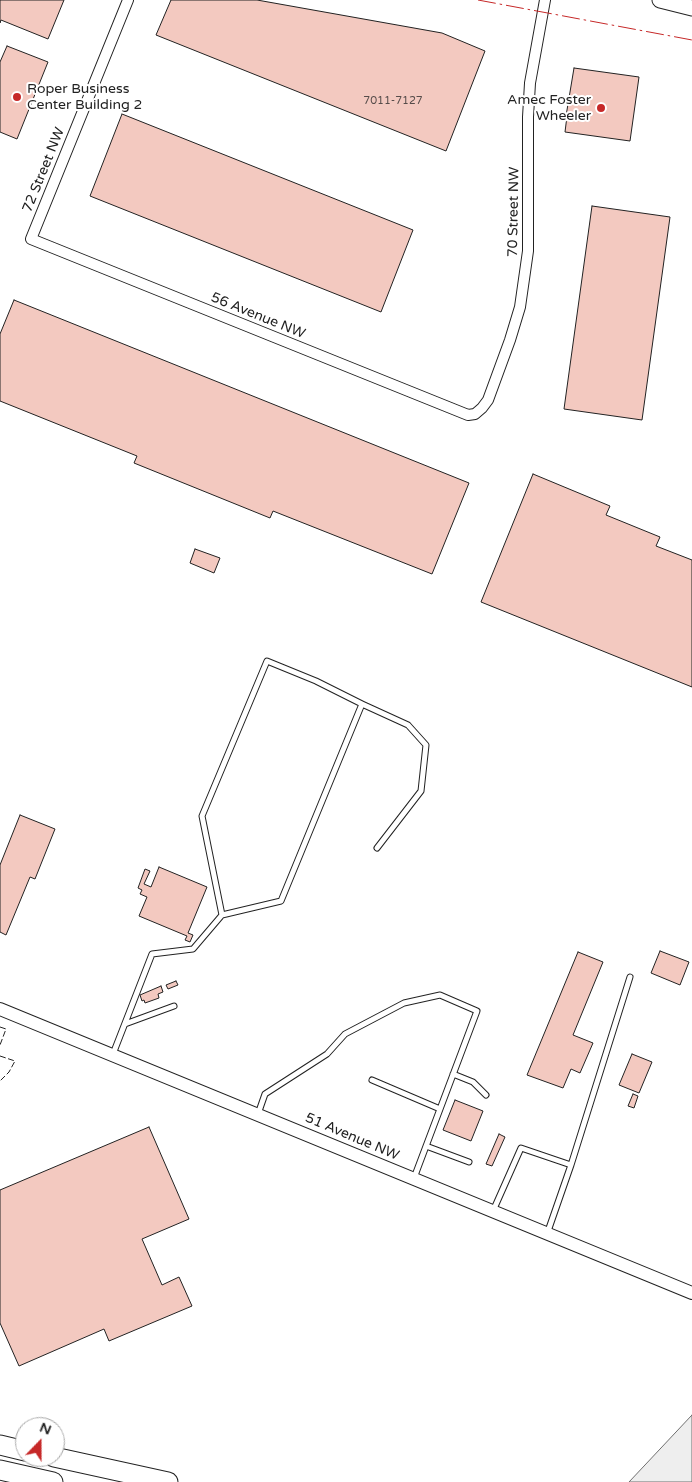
<!DOCTYPE html>
<html>
<head>
<meta charset="utf-8">
<style>
  body { margin:0 }
  #map { position:relative; width:692px; height:1482px; overflow:hidden; background:#fff; font-family:"Varela Round",sans-serif }
  canvas { display:block }
  .north { position:absolute; left:15px; top:1417px; width:50px; height:50px; box-sizing:border-box; background:#fff; border:1px solid #a7a7a7; border-radius:50%; rotate:22deg; font-size:14px; font-weight:700; line-height:20px; text-align:center; color:#222 }
  .north::after { content:''; display:block; margin:auto; width:18px; height:22px; background:#c62828; clip-path:polygon(50% 0,100% 100%,50% 72%,0 100%) }
</style>
</head>
<body>
<div id="map">
<canvas width="692" height="1482"></canvas>
<div class="north">N</div>
</div>
<script>
const context = document.querySelector('canvas').getContext('2d');
context.lineJoin = 'round';
function fill(path, color) { context.fillStyle = color; context.fill(path, 'evenodd'); }
const poly = rows => new Path2D(rows.map(r => 'M' + r).join(''));
function strokePath(path, color, width, dash) { context.strokeStyle = color; context.lineWidth = width; context.lineCap = dash ? 'butt' : 'round'; context.setLineDash(dash || []); context.stroke(path); }
function write(font, color, halo, rows, align = 'center') {
  context.font = font + ' "Varela Round",sans-serif'; context.lineWidth = 4; context.setLineDash([]); context.textBaseline = 'middle'; context.strokeStyle = halo; context.fillStyle = color; for (const [text, x, y, turn = 0] of rows) {
    context.save(); context.translate(x, y); context.rotate((+turn || 0) * Math.PI / 180); context.textAlign = isNaN(turn) ? turn : align; if (halo) context.strokeText(text, 0, 0); context.fillText(text, 0, 0); context.restore();
  }
}
const green = poly([
  [692,1415,692,1482,629,1482,692,1415]
]);
fill(green, '#eee');
strokePath(green, '#6f6f6f', 1);
const building = poly([
  [0,0,64,0,48,39,1,20,0,23,0,0],
  [171,0,257,0,442,33,485,51,446,151,156,35,171,0],
  [7,46,48,62,17,139,0,132,0,62,7,46],
  [574,68,639,77,630,141,565,132,567,116,566,116,574,68],
  [122,114,413,230,381,312,90,196,122,114],
  [592,206,670,217,642,420,564,409,592,206],
  [14,300,469,483,432,574,273,511,270,518,134,463,137,456,0,401,0,334,14,300],
  [533,474,610,506,606,515,660,537,656,546,692,560,692,687,481,602,533,474],
  [195,549,220,558,214,573,190,563,195,549],
  [20,815,55,829,35,879,30,877,6,935,0,932,0,865,20,815],
  [159,867,207,887,188,933,193,935,190,942,185,940,187,936,139,916,147,897,140,894,142,890,138,888,145,869,150,871,144,884,151,887,159,867],
  [660,951,689,962,680,985,651,973,660,951],
  [578,952,603,962,573,1035,593,1043,580,1073,571,1069,563,1088,527,1075,578,952],
  [176,981,178,985,168,989,166,985,176,981],
  [161,986,163,992,158,994,159,998,145,1003,144,1000,142,1001,140,995,161,986],
  [632,1054,652,1062,639,1093,619,1085,632,1054],
  [633,1094,638,1096,634,1108,628,1106,633,1094],
  [455,1100,483,1111,471,1141,443,1130,455,1100],
  [149,1127,189,1219,142,1239,162,1285,179,1277,192,1306,109,1341,104,1329,19,1366,0,1323,0,1190,149,1127],
  [499,1134,505,1137,492,1166,486,1164,499,1134]
]);
fill(building, '#f3c9c0');
strokePath(building, '#222', 1);
const service = poly([
  [222,915,202,816,267,661,316,681,362,704],
  [125,1024,174,1006],
  [113,1054,152,954,193,949,222,915,281,901,362,704,408,725,426,745,421,791,377,848],
  [453,1074,473,1082,486,1095],
  [372,1080,440,1109],
  [258,1114,265,1094,327,1054,345,1034,404,1003,440,995,477,1011,414,1178],
  [426,1146,469,1162],
  [493,1211,521,1148,571,1165],
  [547,1234,571,1165,630,977]
]);
const minor = poly([
  [128,0,31,239,468,415,475,414,482,408,488,400,510,340,520,307,528,251,528,117,530,83,545,0]
]);
const tertiary = poly([
  [0,1009,692,1293]
]);
const secondary = poly([
  [660,0,692,8]
]);
const motorway = poly([
  [0,1445,25,1451],
  [54,1457,168,1482],
  [0,1470,53,1482]
]);
strokePath(service, '#222', 7);
strokePath(minor, '#222', 12);
strokePath(tertiary, '#222', 14);
strokePath(secondary, '#222', 17);
strokePath(motorway, '#222', 21);
strokePath(service, '#fff', 5);
strokePath(minor, '#fff', 10);
strokePath(tertiary, '#fff', 12);
strokePath(secondary, '#fff', 15);
strokePath(motorway, '#fff', 19);
strokePath(poly([
  [0,1027,6,1029,0,1045],
  [0,1056,15,1061,9,1072,0,1081]
]), '#222', 1, [6, 2.5]);
strokePath(poly([
  [478,0,692,40]
]), '#c62828', 1, [18, 4, 2.5, 4]);
for (const [x, y, r, color] of [
  [17,97,5,"#c62828"],
  [601,108,5,"#c62828"]
]) { const dot = new Path2D(); dot.arc(x, y, r, 0, 2 * Math.PI); context.fillStyle = color; context.fill(dot); strokePath(dot, '#fff', 2); }
write('11px', '#564c4a', null, [
  ["7011-7127",393,101]
]);
write('14px', '#222', '#fff', [
  ["Roper Business",27,89],
  ["Center Building 2",27,105],
  ["Amec Foster",591,100,"right"],
  ["Wheeler",591,116,"right"]
], 'left');
write('14px', '#222', '#fff', [
  ["72 Street NW",44,170,-68],
  ["70 Street NW",514,212,-89],
  ["56 Avenue NW",258,316,22],
  ["51 Avenue NW",352,1137,23]
]);
</script>
</body>
</html>
